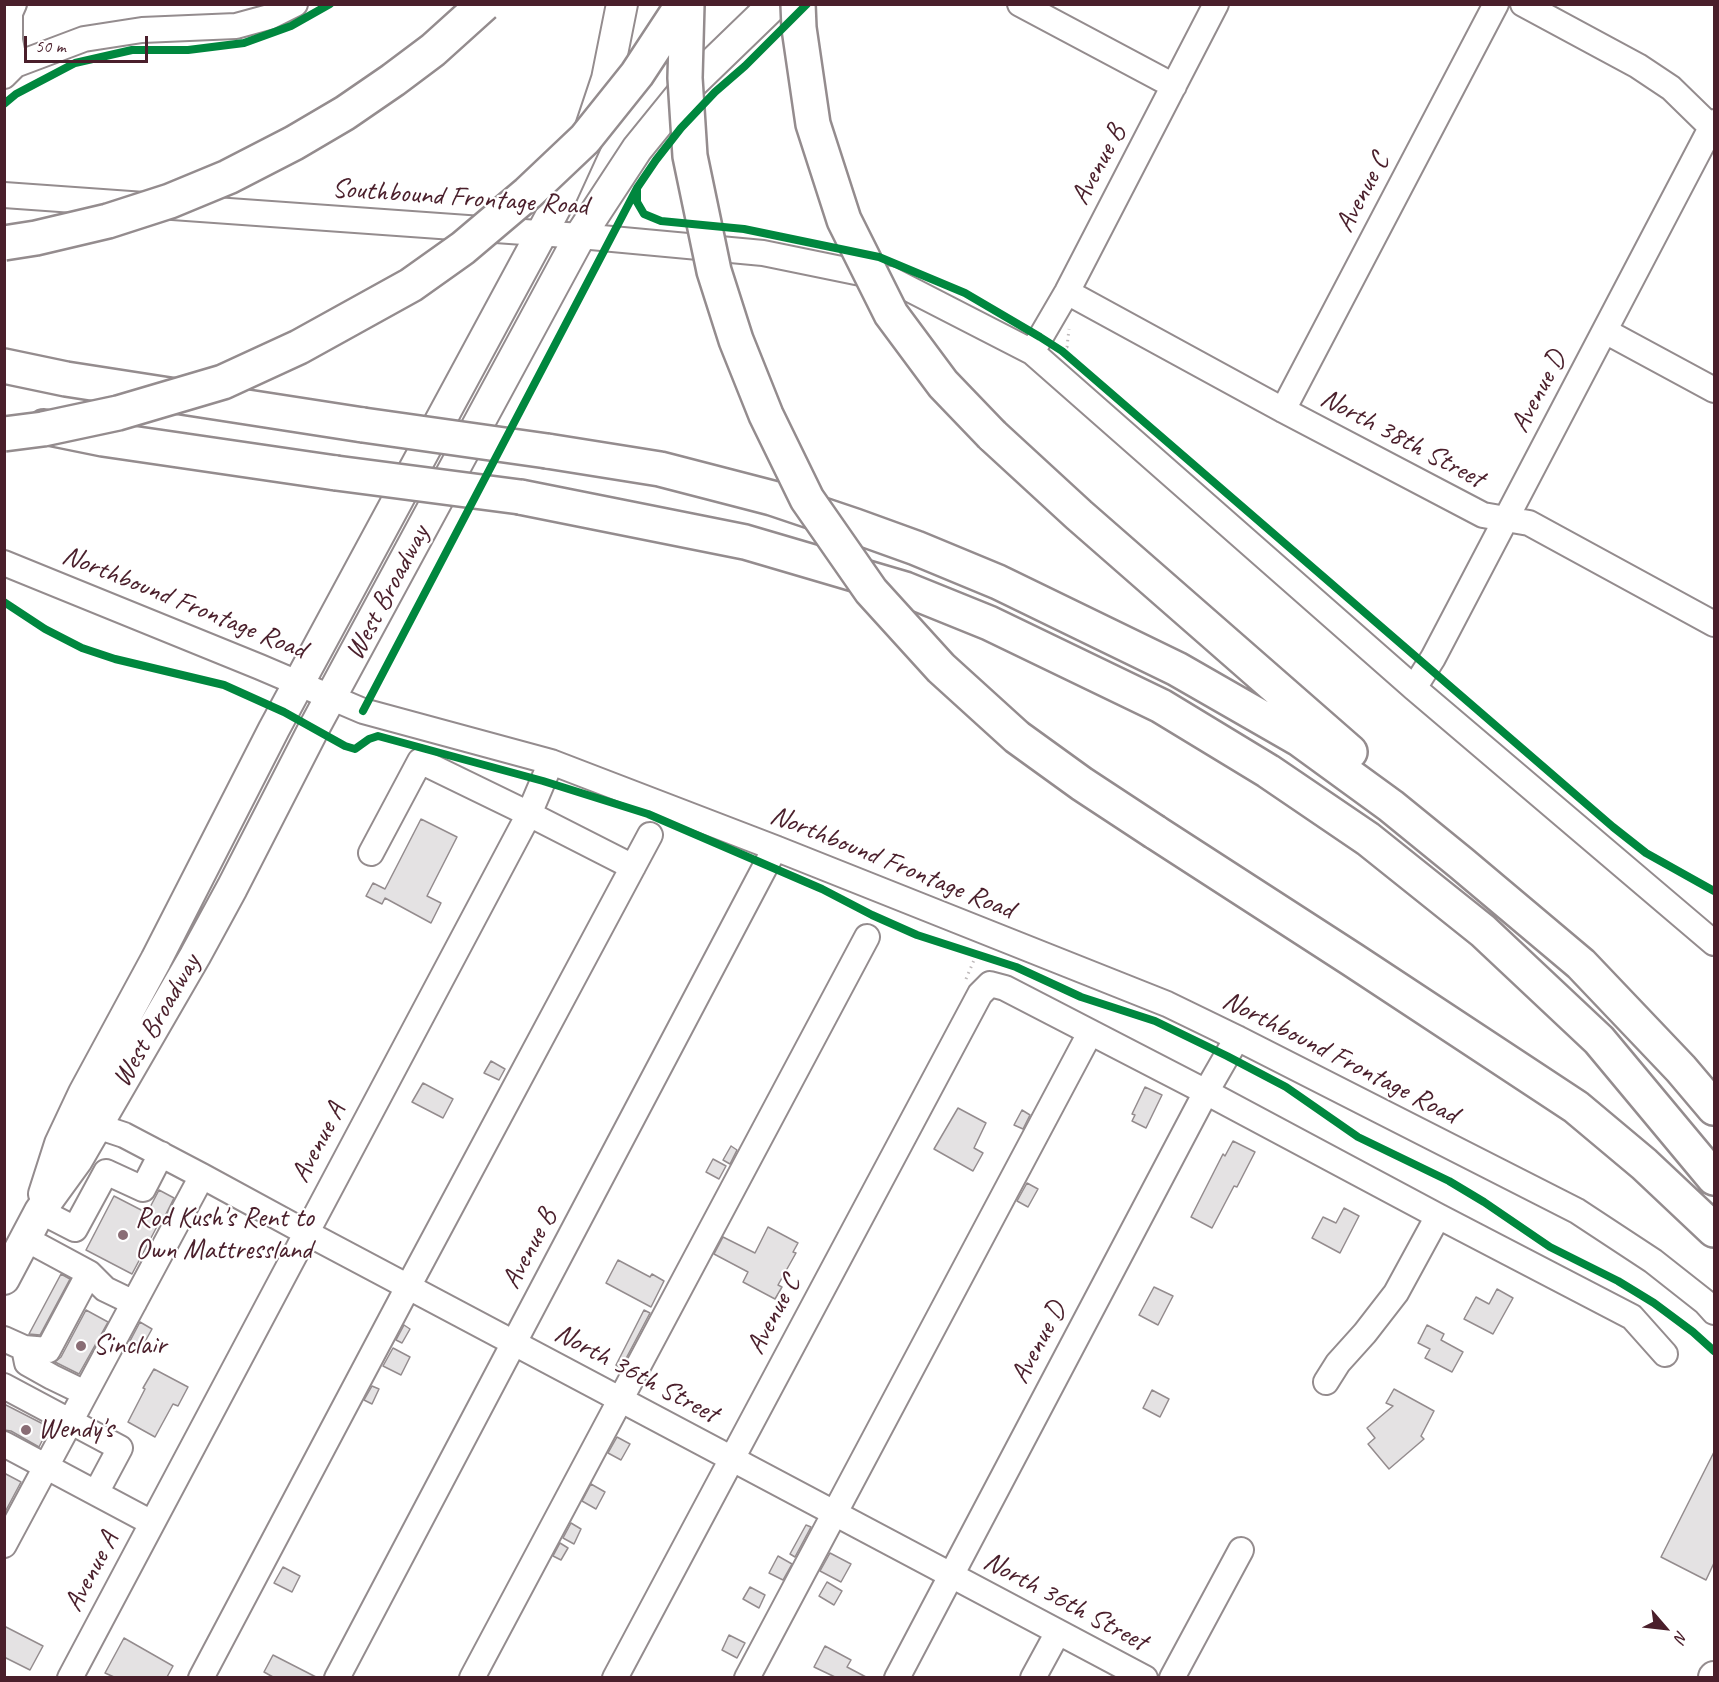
<!DOCTYPE html>
<html>
<head>
<meta charset="utf-8">
<style>
  body { margin:0 }
  #map { position:relative; width:1719px; height:1682px; overflow:hidden; background:#fff; font-family:Caveat,sans-serif }
  canvas { display:block }
  .frame { position:absolute; inset:0; border:6px solid #4a1f2b; pointer-events:none }
  .north { position:absolute; left:1635px; top:1598px; width:60px; height:60px; -webkit-text-stroke:4px #fff; paint-order:stroke; rotate:118deg; font-size:16px; font-weight:700; line-height:24px; text-align:center; color:#4a1f2b }
  .north::after { content:''; display:block; margin:auto; width:21px; height:27px; background:#4a1f2b; clip-path:polygon(50% 0,100% 100%,50% 72%,0 100%) }
  .scale { position:absolute; left:24px; top:36px; width:124px; height:27px; box-sizing:border-box; border:3px solid #4a1f2b; border-top:0; padding-left:8px; font-size:18px; line-height:21px; white-space:nowrap; color:#4a1f2b; -webkit-text-stroke:4px #fff; paint-order:stroke }
</style>
</head>
<body>
<div id="map">
<canvas width="1719" height="1682"></canvas>
<div class="frame"></div>
<div class="north">N</div>
<div class="scale">50 m</div>
</div>
<script>
const context = document.querySelector('canvas').getContext('2d');
context.lineJoin = 'round';
function fill(path, color) { context.fillStyle = color; context.fill(path, 'evenodd'); }
const poly = rows => new Path2D(rows.map(r => 'M' + r).join(''));
function strokePath(path, color, width, dash) { context.strokeStyle = color; context.lineWidth = width; context.lineCap = dash ? 'butt' : 'round'; context.setLineDash(dash || []); context.stroke(path); }
function write(font, color, halo, rows, align = 'center') {
  context.font = font + ' Caveat,sans-serif'; context.lineWidth = 4.5; context.setLineDash([]); context.textBaseline = 'middle'; context.strokeStyle = halo; context.fillStyle = color; for (const [text, x, y, turn = 0] of rows) {
    context.save(); context.translate(x, y); context.rotate((+turn || 0) * Math.PI / 180); context.textAlign = isNaN(turn) ? turn : align; if (halo) context.strokeText(text, 0, 0); context.fillText(text, 0, 0); context.restore();
  }
}
const building = poly([
  [421,819,457,837,427,896,441,903,431,923,385,898,382,904,366,896,373,883,385,889,421,819],
  [491,1061,505,1069,499,1080,484,1073,491,1061],
  [423,1083,453,1099,443,1118,412,1102,423,1083],
  [1145,1087,1162,1095,1146,1128,1132,1121,1135,1115,1132,1114,1145,1087],
  [958,1108,986,1123,974,1148,983,1153,973,1171,934,1149,958,1108],
  [1022,1110,1030,1115,1023,1129,1014,1125,1022,1110],
  [1233,1141,1255,1152,1237,1187,1234,1186,1212,1228,1191,1217,1223,1154,1225,1156,1233,1141],
  [731,1146,737,1150,730,1164,723,1160,731,1146],
  [713,1159,726,1166,719,1179,706,1172,713,1159],
  [1027,1183,1038,1189,1028,1207,1017,1201,1027,1183],
  [159,1190,174,1198,164,1218,162,1217,132,1274,86,1250,114,1196,147,1213,159,1190],
  [1344,1208,1359,1216,1340,1253,1312,1238,1323,1217,1336,1223,1344,1208],
  [768,1227,798,1243,793,1252,796,1253,778,1285,782,1287,775,1299,743,1282,748,1272,714,1254,723,1237,755,1253,768,1227],
  [618,1260,650,1277,652,1274,664,1281,651,1307,606,1283,618,1260],
  [61,1274,70,1279,40,1335,29,1334,61,1274],
  [1154,1287,1173,1296,1158,1325,1139,1315,1154,1287],
  [1497,1289,1513,1298,1493,1334,1464,1319,1476,1297,1489,1304,1497,1289],
  [86,1310,108,1322,79,1374,55,1362,61,1357,86,1310],
  [644,1310,650,1313,621,1368,616,1365,644,1310],
  [140,1322,152,1329,142,1347,130,1341,140,1322],
  [404,1325,410,1329,402,1343,396,1340,404,1325],
  [1427,1325,1444,1334,1441,1340,1463,1352,1452,1372,1425,1358,1430,1349,1418,1343,1427,1325],
  [393,1348,410,1357,401,1375,383,1366,393,1348],
  [154,1369,188,1387,178,1406,173,1404,155,1437,128,1422,145,1389,143,1388,154,1369],
  [372,1386,379,1389,372,1404,364,1400,372,1386],
  [1394,1389,1434,1411,1421,1436,1424,1439,1389,1469,1368,1444,1375,1438,1367,1428,1393,1406,1386,1403,1394,1389],
  [1152,1390,1169,1399,1160,1417,1143,1408,1152,1390],
  [4,1404,49,1427,39,1447,11,1431,4,1430,4,1404],
  [617,1437,630,1444,621,1460,608,1453,617,1437],
  [1714,1452,1714,1563,1706,1580,1661,1557,1714,1452],
  [4,1473,21,1482,4,1514,4,1473],
  [591,1484,605,1492,596,1509,582,1501,591,1484],
  [571,1523,581,1529,574,1544,563,1538,571,1523],
  [806,1525,811,1527,795,1557,790,1554,806,1525],
  [560,1543,568,1548,561,1560,553,1556,560,1543],
  [830,1553,851,1564,841,1582,820,1571,830,1553],
  [778,1556,792,1564,783,1580,769,1573,778,1556],
  [283,1567,300,1576,292,1592,274,1583,283,1567],
  [827,1582,842,1591,834,1605,819,1596,827,1582],
  [750,1587,765,1595,759,1608,743,1599,750,1587],
  [4,1626,43,1646,30,1670,4,1657,4,1626],
  [729,1635,745,1643,737,1658,722,1650,729,1635],
  [124,1638,173,1666,167,1677,114,1677,105,1673,124,1638],
  [825,1646,851,1660,847,1667,866,1677,835,1677,814,1667,825,1646],
  [273,1655,316,1677,273,1677,264,1672,273,1655]
]);
fill(building, '#e4e2e3');
strokePath(building, '#948c8e', 1.5);
const minor = poly([
  [14,4,10,13,10,40,15,65],
  [1020,4,1174,86],
  [1523,4,1638,66,1671,88,1714,130],
  [4,76,15,65,84,39,142,30,236,26,269,17,295,4],
  [4,195,580,236,763,253,890,279,1032,352,1414,688,1714,943],
  [1067,292,1283,410,1483,515,1529,523,1714,624],
  [1605,331,1714,390],
  [1032,352,1067,292,1216,4],
  [1283,410,1496,4],
  [4,563,260,667,363,711,551,762,775,848,1167,1004,1237,1038,1577,1211,1653,1261,1705,1302,1714,1312],
  [1414,688,1433,658,1714,122],
  [371,853,420,761,529,814,633,867],
  [97,1126,124,1135,202,1176,305,1232,1145,1678],
  [40,1211,75,1229,106,1172,143,1189,161,1154],
  [26,1239,89,1273,105,1289,134,1303],
  [4,1339,24,1348,48,1350,89,1273],
  [24,1348,27,1363,52,1377,85,1393],
  [1326,1382,1338,1363,1365,1333,1396,1293,1438,1216],
  [4,1386,120,1448,96,1493],
  [4,1444,152,1523],
  [4,1545,202,1176],
  [70,1678,529,814,551,762],
  [201,1678,408,1287,650,835],
  [337,1678,775,848],
  [472,1678,867,937],
  [615,1678,980,994,990,984,1005,988,1206,1092,1438,1216,1632,1317,1665,1354],
  [747,1678,1090,1033],
  [897,1678,1206,1092,1237,1038],
  [1033,1678,1058,1632],
  [1172,1678,1241,1550]
]);
const major = poly([
  [44,1194,60,1144,84,1093,156,960,274,729,559,201,586,142,607,79,622,4],
  [4,1279,40,1211,77,1160,195,956,232,888,314,728,580,236,637,149,684,91,774,4],
  [1714,1678,1714,1677]
]);
const highway = poly([
  [4,366,66,379,363,425],
  [44,427,103,439,336,473],
  [992,435,1079,515,1350,752],
  [547,451,660,469,772,498,855,526,916,548,998,582,1177,669,1299,739,1391,806,1461,863,1581,964,1681,1069,1714,1108],
  [520,497,745,542,905,589,989,623,1161,706,1268,771,1368,839,1483,931,1599,1040,1714,1178],
  [1155,832,1353,960,1576,1107,1644,1164,1714,1230]
]);
strokePath(minor, '#948c8e', 28);
strokePath(major, '#948c8e', 34);
strokePath(highway, '#948c8e', 38);
strokePath(poly([
  [1062,351,1067,347,1069,329],
  [966,979,977,953]
]), '#bdb8b9', 3, [1.5, 4.5]);
strokePath(minor, '#fff', 24);
strokePath(major, '#fff', 30);
strokePath(highway, '#fff', 33);
const highwayBridge = poly([
  [687,4,685,78,690,156,714,271,736,340,766,415,807,499,871,591,941,668,1017,737,1082,784,1155,832],
  [798,4,799,28,813,124,844,220,891,314,943,384,992,435],
  [4,243,36,238,108,221,170,201,228,177,294,143,345,113,393,80,433,50,484,4],
  [363,425,547,451],
  [4,434,43,429,118,413,223,382,299,347,411,285,463,248,528,193,585,139,637,74,683,4],
  [336,473,520,497]
]);
strokePath(highwayBridge, '#948c8e', 38, []);
strokePath(highwayBridge, '#fff', 33);
strokePath(poly([
  [807,4,745,66,715,92,681,128,656,160,637,188,637,202,644,214,661,221,744,229,879,257,965,293,1040,337,1062,351,1613,827,1646,853,1714,891],
  [4,104,16,94,75,63,132,50,188,50,244,43,291,26,330,4],
  [4,602,45,629,82,648,115,659,224,685,284,712,345,746,355,749,369,739,378,736,543,781,648,814,822,889,872,915,917,935,1016,967,1081,997,1155,1021,1227,1056,1286,1087,1358,1137,1449,1181,1484,1202,1550,1247,1618,1281,1654,1303,1693,1332,1714,1351],
  [363,711,637,188]
]), '#00873e', 8);
for (const [x, y, r, color] of [
  [123,1235,6,"#896d75"],
  [81,1346,6,"#896d75"],
  [26,1430,6,"#896d75"]
]) { const dot = new Path2D(); dot.arc(x, y, r, 0, 2 * Math.PI); context.fillStyle = color; context.fill(dot); strokePath(dot, '#fff', 2); }
write('28px', '#4a1f2b', '#fff', [
  ["Avenue B",1099,165,-62],
  ["Avenue C",1363,193,-62],
  ["Southbound Frontage Road",460,198,4],
  ["Avenue D",1539,392,-62],
  ["North 38th Street",1402,439,28],
  ["West Broadway",388,593,-62],
  ["Northbound Frontage Road",184,603,22],
  ["Northbound Frontage Road",892,863,22],
  ["West Broadway",157,1021,-60],
  ["Northbound Frontage Road",1340,1058,27],
  ["Avenue A",319,1143,-62],
  ["Avenue B",530,1249,-62],
  ["Avenue C",774,1315,-62],
  ["Avenue D",1039,1343,-62],
  ["North 36th Street",636,1374,28],
  ["Avenue A",92,1572,-62],
  ["North 36th Street",1065,1602,28]
]);
write('28px', '#4a1f2b', '#fff', [
  ["Rod Kush's Rent to",135,1219],
  ["Own Mattressland",135,1251],
  ["Sinclair",93,1346],
  ["Wendy's",38,1430]
], 'left');
</script>
</body>
</html>
